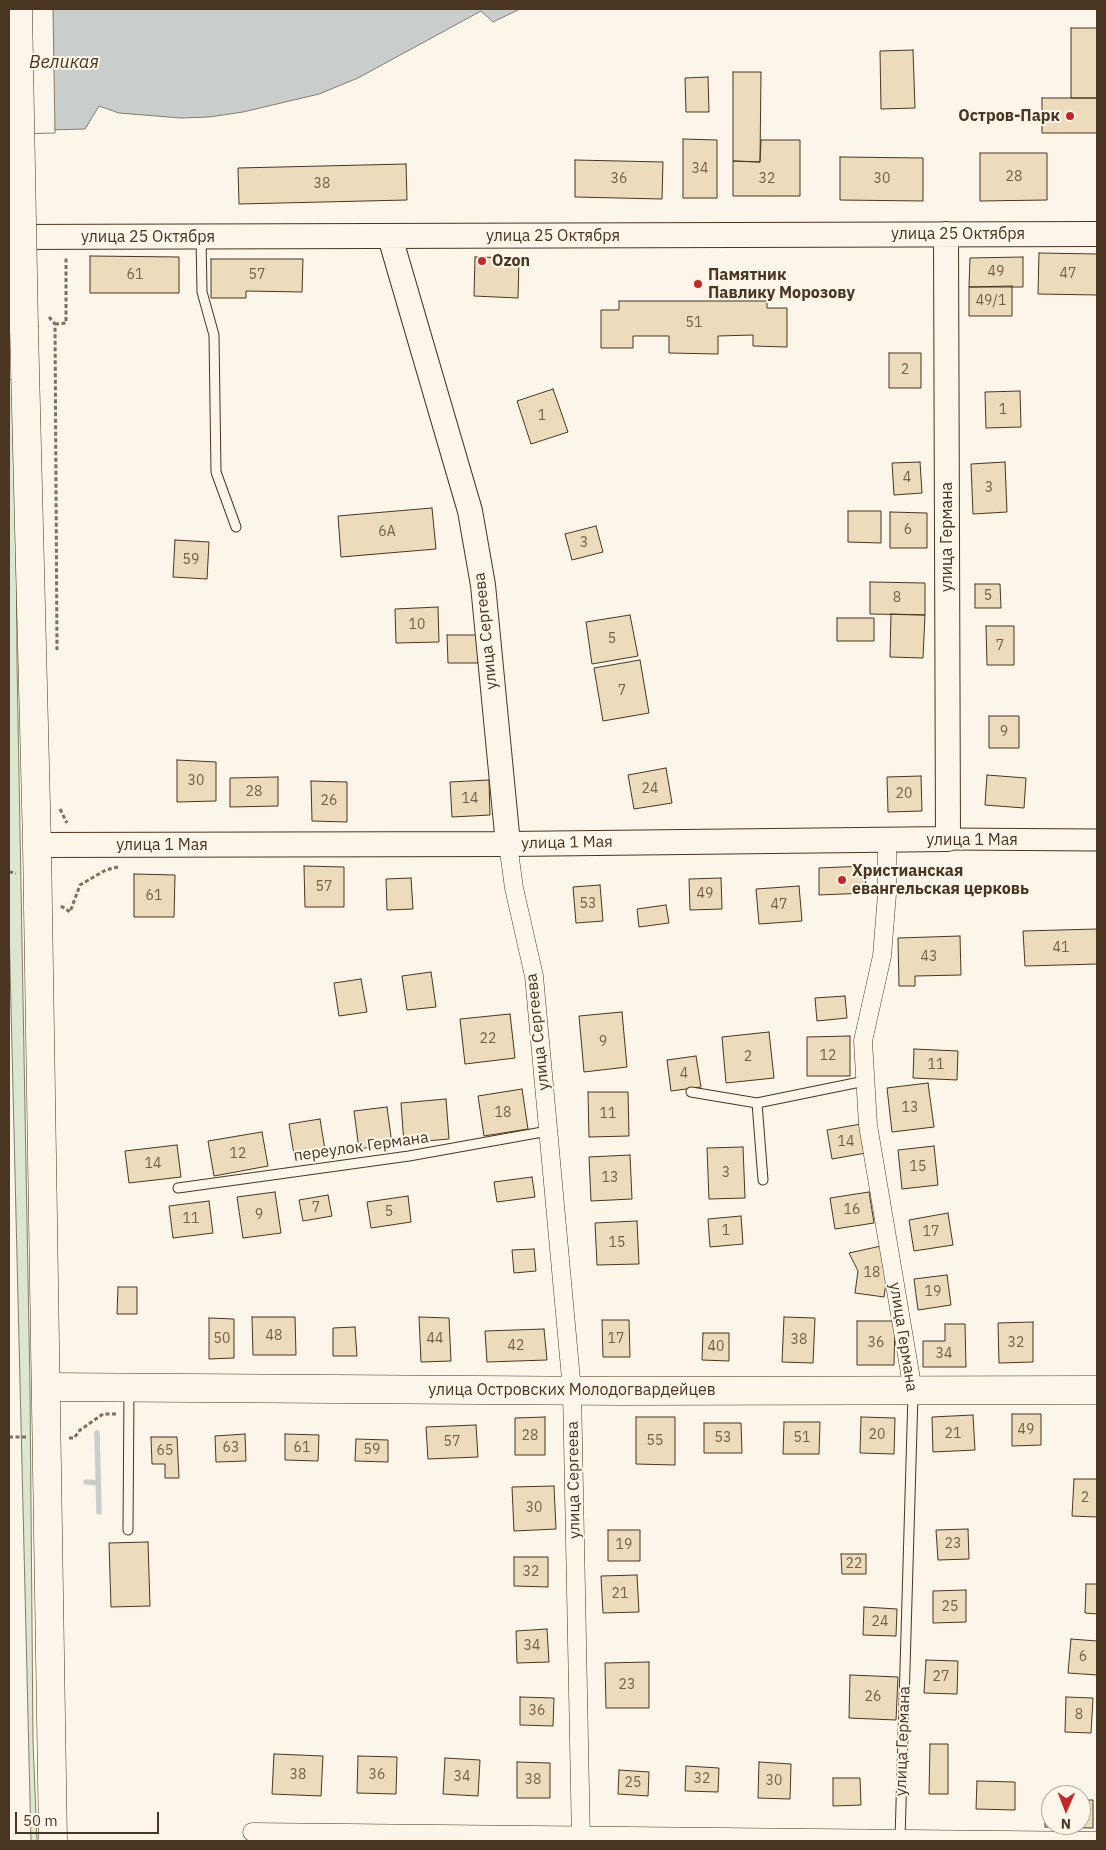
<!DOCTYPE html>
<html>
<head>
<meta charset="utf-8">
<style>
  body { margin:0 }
  #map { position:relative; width:1106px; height:1850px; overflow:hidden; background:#fbf6e9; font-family:"IBM Plex Sans",sans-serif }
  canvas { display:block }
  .frame { position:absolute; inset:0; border:10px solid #4a3520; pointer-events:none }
  .north { position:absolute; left:1041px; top:1785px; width:50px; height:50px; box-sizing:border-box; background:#fbf6e9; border:1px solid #b4a999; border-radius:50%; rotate:181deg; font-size:14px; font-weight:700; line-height:20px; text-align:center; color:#4a3520 }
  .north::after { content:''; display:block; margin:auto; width:18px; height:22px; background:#c62828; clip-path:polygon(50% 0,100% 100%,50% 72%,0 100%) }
  .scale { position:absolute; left:15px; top:1812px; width:144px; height:22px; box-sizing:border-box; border:2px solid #4a3520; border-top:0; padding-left:6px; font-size:15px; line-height:18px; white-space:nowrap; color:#4a3520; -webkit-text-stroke:4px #fbf6e9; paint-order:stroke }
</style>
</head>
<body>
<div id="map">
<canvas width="1106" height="1850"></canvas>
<div class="frame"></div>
<div class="north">N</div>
<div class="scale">50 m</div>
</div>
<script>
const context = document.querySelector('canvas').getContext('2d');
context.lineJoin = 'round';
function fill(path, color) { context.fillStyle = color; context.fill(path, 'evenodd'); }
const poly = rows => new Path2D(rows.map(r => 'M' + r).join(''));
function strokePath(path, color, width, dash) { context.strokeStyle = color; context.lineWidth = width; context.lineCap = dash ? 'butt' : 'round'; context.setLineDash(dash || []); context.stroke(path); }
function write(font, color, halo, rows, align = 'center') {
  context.font = font + ' "IBM Plex Sans",sans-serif'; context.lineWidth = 4; context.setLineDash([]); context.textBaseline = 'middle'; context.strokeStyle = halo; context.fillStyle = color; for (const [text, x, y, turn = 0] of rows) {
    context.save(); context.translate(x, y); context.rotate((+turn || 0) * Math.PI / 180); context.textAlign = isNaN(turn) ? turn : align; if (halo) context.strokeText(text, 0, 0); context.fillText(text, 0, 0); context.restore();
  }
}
const green = poly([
  [15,378,17,663,30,1389,33,1742,37,1841,31,1841,9,923,9,380,15,378]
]);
fill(green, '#dce7d0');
strokePath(green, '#887966', 1);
const water = poly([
  [9,9,520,9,493,22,481,11,358,78,319,94,243,112,209,117,181,118,119,113,99,106,85,129,9,131,9,9]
]);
fill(water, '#c9cecd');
strokePath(water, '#887966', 1);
const pier = poly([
  [9,9,53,9,55,133,11,134,9,9]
]);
fill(pier, '#fbf6e9');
strokePath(pier, '#887966', 1);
strokePath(poly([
  [97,1433,99,1512],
  [86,1482,98,1483]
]), '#c9cecd', 5.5);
const building = poly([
  [1071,28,1097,28,1097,98,1071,98,1071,28],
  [913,50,915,108,881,109,880,51,913,50],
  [733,72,761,72,760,162,733,161,733,72],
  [708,77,709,112,686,112,685,78,708,77],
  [1042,98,1097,98,1097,133,1042,133,1042,98],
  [683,139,717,140,717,198,683,198,683,139],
  [761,140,800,140,800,196,733,196,733,161,760,162,761,140],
  [980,153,1047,153,1047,200,980,201,980,153],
  [840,157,923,158,923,201,840,200,840,157],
  [575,160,663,162,662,199,575,197,575,160],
  [406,164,407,200,239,204,238,168,406,164],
  [1039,253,1097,254,1097,295,1038,294,1039,253],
  [90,256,179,257,179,293,90,293,90,256],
  [475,257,519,258,518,298,474,296,475,257],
  [1023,257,1023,287,969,287,970,258,1023,257],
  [211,259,303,259,302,292,246,291,246,298,211,298,211,259],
  [1012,286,1012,316,969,316,969,287,1012,286],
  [619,301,767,301,767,308,787,308,787,347,753,346,753,335,718,336,718,354,669,353,669,336,633,336,633,348,601,348,601,310,619,310,619,301],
  [889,353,921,353,921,388,889,388,889,353],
  [553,389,568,432,531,444,517,401,553,389],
  [1020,391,1021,427,986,428,985,392,1020,391],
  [920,462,922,493,894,495,892,463,920,462],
  [1005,462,1007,512,973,514,971,464,1005,462],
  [432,508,436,549,341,557,338,516,432,508],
  [848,511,881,511,881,543,848,542,848,511],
  [890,512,927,513,927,548,890,548,890,512],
  [596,526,603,552,572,560,565,534,596,526],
  [175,540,209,542,207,579,173,577,175,540],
  [870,582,925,583,925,615,870,614,870,582],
  [975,584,1000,584,1001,608,975,608,975,584],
  [438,607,439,642,396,643,395,609,438,607],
  [891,614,925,615,923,658,890,657,891,614],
  [630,615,638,656,592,664,586,622,630,615],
  [837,618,874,618,874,641,837,641,837,618],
  [986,626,1014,626,1014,665,987,665,986,626],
  [447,635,478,635,478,663,448,663,447,635],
  [640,660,649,713,603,721,594,668,640,660],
  [989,716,1019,716,1019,748,989,748,989,716],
  [177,760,216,762,216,801,177,802,177,760],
  [666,768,672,803,634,809,628,775,666,768],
  [987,775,1026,778,1024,808,985,805,987,775],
  [921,776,922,811,888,812,887,777,921,776],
  [278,777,278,806,230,807,230,778,278,777],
  [489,780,490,815,452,817,450,782,489,780],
  [311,781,347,782,347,822,312,821,311,781],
  [304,866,344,867,344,907,305,907,304,866],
  [865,866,866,893,819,895,819,868,865,866],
  [134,874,175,875,174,917,134,917,134,874],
  [411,878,413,909,387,910,386,879,411,878],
  [721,878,722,909,690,910,689,879,721,878],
  [600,885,603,921,576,923,573,887,600,885],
  [799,886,802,921,759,924,756,889,799,886],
  [666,905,669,923,639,927,637,909,666,905],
  [1097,929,1097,964,1025,966,1023,931,1097,929],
  [960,936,961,975,915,976,915,986,899,986,898,938,960,936],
  [431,972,436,1007,407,1010,402,976,431,972],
  [361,979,367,1012,339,1016,334,983,361,979],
  [845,996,847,1018,817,1021,815,998,845,996],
  [622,1012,627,1067,584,1072,579,1016,622,1012],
  [510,1014,515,1058,465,1064,460,1019,510,1014],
  [769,1032,774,1078,726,1083,722,1037,769,1032],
  [850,1036,850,1076,807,1076,807,1037,850,1036],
  [914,1049,958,1051,957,1080,913,1078,914,1049],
  [696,1056,701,1087,671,1091,667,1060,696,1056],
  [928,1083,934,1127,892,1132,887,1088,928,1083],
  [522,1089,528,1129,484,1136,478,1096,522,1089],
  [588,1092,628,1092,629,1136,589,1137,588,1092],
  [446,1099,449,1139,404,1143,401,1103,446,1099],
  [387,1107,392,1144,359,1149,354,1111,387,1107],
  [320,1119,326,1156,295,1161,289,1124,320,1119],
  [861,1124,866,1153,832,1159,827,1130,861,1124],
  [262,1132,268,1166,214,1176,208,1141,262,1132],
  [177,1145,181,1177,129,1183,125,1151,177,1145],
  [934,1146,938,1185,902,1189,898,1150,934,1146],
  [743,1147,745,1198,709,1199,707,1148,743,1147],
  [630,1155,632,1199,591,1201,589,1157,630,1155],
  [532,1177,535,1197,497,1202,494,1182,532,1177],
  [275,1192,281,1233,243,1238,237,1197,275,1192],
  [869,1192,874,1223,835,1229,830,1198,869,1192],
  [328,1195,332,1216,303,1221,299,1200,328,1195],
  [408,1196,411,1222,371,1228,367,1202,408,1196],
  [209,1201,213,1233,173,1238,169,1206,209,1201],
  [948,1213,953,1245,914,1251,909,1220,948,1213],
  [741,1216,743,1244,710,1247,708,1219,741,1216],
  [637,1221,639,1264,597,1265,595,1223,637,1221],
  [881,1246,887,1275,884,1297,855,1293,858,1271,849,1253,881,1246],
  [534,1249,536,1271,514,1273,512,1250,534,1249],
  [947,1275,951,1305,918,1310,914,1279,947,1275],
  [118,1287,137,1287,137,1314,117,1314,118,1287],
  [252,1317,295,1317,296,1355,253,1355,252,1317],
  [419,1317,449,1318,451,1361,421,1362,419,1317],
  [784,1317,815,1318,813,1363,782,1362,784,1317],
  [209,1318,234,1319,234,1358,209,1359,209,1318],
  [602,1320,629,1320,630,1357,603,1357,602,1320],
  [857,1321,895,1321,894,1365,857,1365,857,1321],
  [1033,1322,1033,1362,999,1363,998,1323,1033,1322],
  [945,1324,965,1324,966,1367,923,1367,923,1341,945,1341,945,1324],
  [355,1327,357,1356,333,1356,333,1328,355,1327],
  [544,1329,547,1360,487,1362,485,1331,544,1329],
  [703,1333,729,1333,729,1361,702,1360,703,1333],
  [1012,1414,1041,1414,1041,1445,1012,1446,1012,1414],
  [973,1415,975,1450,933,1452,932,1417,973,1415],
  [545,1417,545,1455,515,1455,515,1418,545,1417],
  [636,1417,675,1417,675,1465,636,1464,636,1417],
  [861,1417,895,1418,894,1454,860,1453,861,1417],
  [784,1422,820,1422,819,1454,783,1454,784,1422],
  [704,1423,741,1423,742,1453,704,1453,704,1423],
  [476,1425,478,1457,428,1459,426,1427,476,1425],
  [245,1434,246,1461,216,1462,215,1436,245,1434],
  [285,1434,319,1435,318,1461,285,1460,285,1434],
  [151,1437,177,1437,179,1478,165,1478,165,1464,152,1464,151,1437],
  [356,1439,388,1440,388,1462,355,1461,356,1439],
  [1074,1479,1097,1479,1097,1517,1072,1516,1074,1479],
  [554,1486,556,1529,514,1531,512,1487,554,1486],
  [968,1529,969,1559,938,1560,936,1530,968,1529],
  [608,1530,640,1530,640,1561,608,1561,608,1530],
  [148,1542,150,1606,111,1607,109,1543,148,1542],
  [841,1554,866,1554,866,1574,842,1574,841,1554],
  [514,1557,548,1557,548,1587,514,1586,514,1557],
  [637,1575,639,1612,603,1613,601,1576,637,1575],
  [1086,1584,1097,1584,1097,1614,1085,1613,1086,1584],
  [966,1590,966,1622,933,1623,933,1591,966,1590],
  [864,1607,897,1609,896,1636,863,1635,864,1607],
  [547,1629,549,1662,517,1663,516,1631,547,1629],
  [1071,1639,1097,1641,1097,1675,1068,1673,1071,1639],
  [926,1660,958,1661,957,1694,924,1693,926,1660],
  [649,1662,649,1708,606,1708,605,1663,649,1662],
  [850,1675,898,1677,896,1720,849,1718,850,1675],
  [520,1697,554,1698,553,1726,520,1725,520,1697],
  [1066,1697,1093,1698,1091,1733,1065,1732,1066,1697],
  [930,1744,948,1744,948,1794,929,1794,930,1744],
  [274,1754,323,1756,321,1796,272,1794,274,1754],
  [358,1756,397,1757,396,1794,357,1793,358,1756],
  [445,1758,480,1760,478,1796,443,1794,445,1758],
  [517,1762,550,1763,550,1798,517,1798,517,1762],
  [759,1762,791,1764,790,1799,758,1798,759,1762],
  [686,1766,719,1768,718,1792,685,1791,686,1766],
  [619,1770,649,1772,648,1796,618,1794,619,1770],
  [833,1778,860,1778,861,1805,833,1806,833,1778],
  [977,1781,1015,1782,1015,1810,976,1809,977,1781],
  [1045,1800,1051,1800,1051,1825,1081,1825,1081,1800,1093,1800,1093,1828,1045,1827,1045,1800]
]);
fill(building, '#ecdcbc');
strokePath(building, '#4a3520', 1);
const service = poly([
  [201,237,202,292,214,335,216,472,236,527],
  [691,1092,757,1103,865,1081],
  [757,1103,763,1180],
  [178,1188,409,1156,548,1131],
  [128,1530,129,1390],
  [900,1839,913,1394]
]);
const minor = poly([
  [887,840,887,894,882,956,863,1041,868,1125,913,1391],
  [508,844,514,888,534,976,572,1390,581,1841],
  [252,1832,1097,1841]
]);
const tertiary = poly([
  [948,839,1097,840]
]);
const secondary = poly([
  [9,237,1097,234],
  [390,237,470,511,483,585,508,844],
  [37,845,508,844,948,839,946,234]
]);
const primary = poly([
  [47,1387,621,1391,1097,1390]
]);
const trunk = poly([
  [24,328,37,845,53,1841]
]);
strokePath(service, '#4a3520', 11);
strokePath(minor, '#4a3520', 19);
strokePath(tertiary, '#4a3520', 23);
strokePath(secondary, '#4a3520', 26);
strokePath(primary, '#4a3520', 29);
strokePath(trunk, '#4a3520', 29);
strokePath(poly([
  [49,317,55,324,57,650],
  [55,324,66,323,66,258],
  [60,809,67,823],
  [9,872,16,873],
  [61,906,70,912,80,885,106,870,118,867],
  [9,1437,26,1437],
  [69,1438,74,1438,80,1430,103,1414,117,1414]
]), '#7f6f5c', 3, [4, 2.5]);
strokePath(service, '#fbf6e9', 9);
strokePath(minor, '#fbf6e9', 18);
strokePath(tertiary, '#fbf6e9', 21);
strokePath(secondary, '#fbf6e9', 24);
strokePath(primary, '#fbf6e9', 28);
strokePath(trunk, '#fbf6e9', 28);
const trunkBridge = poly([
  [18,9,24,328]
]);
strokePath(trunkBridge, '#4a3520', 29, []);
strokePath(trunkBridge, '#fbf6e9', 28);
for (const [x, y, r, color] of [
  [1070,116,5,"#c62828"],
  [482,261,5,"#c62828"],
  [698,284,5,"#c62828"],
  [842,880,5,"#c62828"]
]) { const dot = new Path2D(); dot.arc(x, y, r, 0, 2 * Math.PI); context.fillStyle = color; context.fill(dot); strokePath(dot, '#fbf6e9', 2); }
write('14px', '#725f47', null, [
  ["34",700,169],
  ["28",1014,177],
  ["36",619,179],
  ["32",767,179],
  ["30",882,179],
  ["38",322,184],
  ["49",996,272],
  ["47",1068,274],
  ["61",135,275],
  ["57",257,275],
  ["49/1",991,301],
  ["51",694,323],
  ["2",905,370],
  ["1",1003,410],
  ["1",542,416],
  ["4",907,478],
  ["3",989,488],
  ["6",908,530],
  ["6А",387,532],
  ["3",584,543],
  ["59",191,560],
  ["5",988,596],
  ["8",897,598],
  ["10",417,625],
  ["5",612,639],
  ["7",1000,646],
  ["7",622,691],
  ["9",1004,732],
  ["30",196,781],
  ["24",650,789],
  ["28",254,792],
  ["20",904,794],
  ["14",470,799],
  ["26",329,801],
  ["57",324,887],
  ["49",705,894],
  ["61",154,896],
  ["53",588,904],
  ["47",779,905],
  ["41",1061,948],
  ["43",929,957],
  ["22",488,1039],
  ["9",603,1042],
  ["12",828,1056],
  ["2",748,1057],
  ["11",936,1065],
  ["4",684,1074],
  ["13",910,1108],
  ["18",503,1113],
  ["11",608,1114],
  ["14",846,1142],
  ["12",238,1154],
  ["14",153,1164],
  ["15",918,1167],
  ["3",726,1173],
  ["13",610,1178],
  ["7",316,1208],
  ["16",852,1210],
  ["5",389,1212],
  ["9",259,1215],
  ["11",191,1219],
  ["1",726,1231],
  ["17",931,1232],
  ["15",617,1243],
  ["18",872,1273],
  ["19",933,1292],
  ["48",274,1336],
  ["50",222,1339],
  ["44",435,1339],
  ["17",616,1339],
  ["38",799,1340],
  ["36",876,1343],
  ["32",1016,1343],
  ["42",516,1346],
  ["40",716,1347],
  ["34",944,1354],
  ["49",1026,1430],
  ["21",953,1434],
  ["20",877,1435],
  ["28",530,1436],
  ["53",723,1438],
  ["51",802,1438],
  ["55",655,1441],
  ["57",452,1442],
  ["63",231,1448],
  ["61",302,1448],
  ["59",372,1450],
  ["65",165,1451],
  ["2",1085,1498],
  ["30",534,1508],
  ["23",953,1544],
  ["19",624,1545],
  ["22",854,1564],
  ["32",531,1572],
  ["21",620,1594],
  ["25",950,1607],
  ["24",880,1622],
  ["34",532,1646],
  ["6",1083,1657],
  ["27",941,1677],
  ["23",627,1685],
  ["26",873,1697],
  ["36",537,1711],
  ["8",1079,1715],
  ["38",298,1775],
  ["36",377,1775],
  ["34",462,1777],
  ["32",702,1779],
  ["38",533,1780],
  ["30",774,1781],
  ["25",633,1783]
]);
write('bold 16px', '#4a3520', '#fbf6e9', [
  ["Остров-Парк",1060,116,"right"],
  ["Ozon",492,261],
  ["Памятник",708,275],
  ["Павлику Морозову",708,293],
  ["Христианская",852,871],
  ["евангельская церковь",852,889]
], 'left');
write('16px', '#4a3520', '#fbf6e9', [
  ["улица 25 Октября",958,234],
  ["улица 25 Октября",553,236],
  ["улица 25 Октября",148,237],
  ["улица Германа",947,537,-90],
  ["улица Сергеева",486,631,-96],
  ["улица 1 Мая",972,840],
  ["улица 1 Мая",567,843,-1],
  ["улица 1 Мая",162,845],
  ["улица Сергеева",538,1032,-96],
  ["переулок Германа",361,1147,-8],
  ["улица Германа",903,1337,81],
  ["улица Островских Молодогвардейцев",572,1390],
  ["улица Сергеева",574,1480,-91],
  ["улица Германа",903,1741,-88]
]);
write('italic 18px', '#4a3520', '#fbf6e9', [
  ["Великая",64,63]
]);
</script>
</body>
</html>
